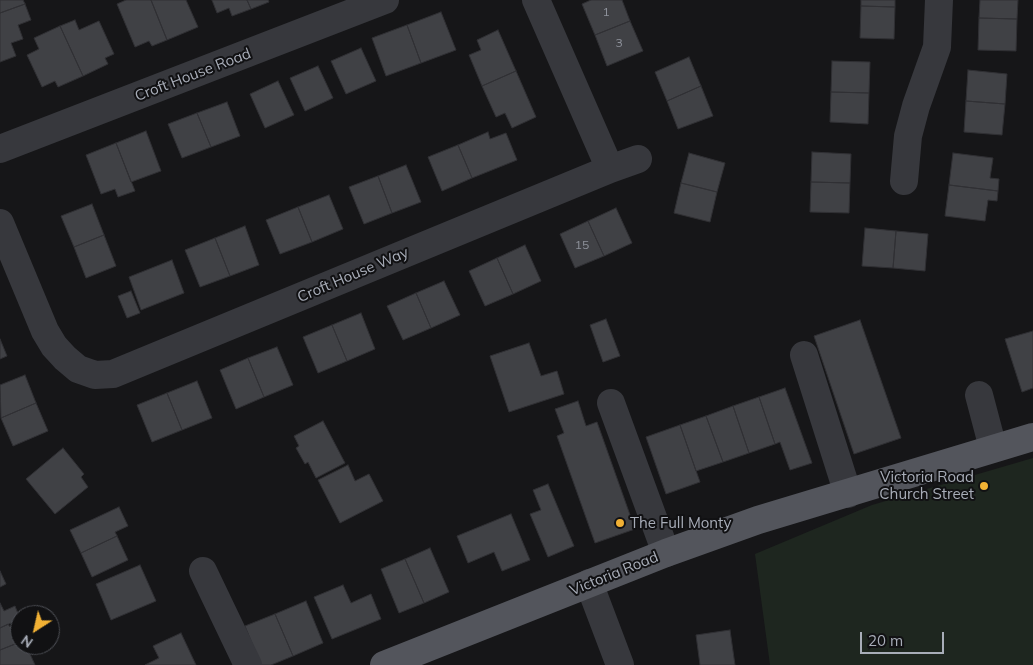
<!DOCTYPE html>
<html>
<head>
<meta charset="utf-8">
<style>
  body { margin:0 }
  #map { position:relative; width:1033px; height:665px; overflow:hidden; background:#161618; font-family:Mulish,sans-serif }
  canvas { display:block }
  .north { position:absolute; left:10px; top:605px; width:50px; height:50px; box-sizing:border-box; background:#111113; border:1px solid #4d4f55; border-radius:50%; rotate:215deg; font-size:14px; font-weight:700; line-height:20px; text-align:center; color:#a8adb8 }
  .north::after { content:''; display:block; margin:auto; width:18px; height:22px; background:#f2b134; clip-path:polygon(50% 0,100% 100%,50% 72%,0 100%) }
  .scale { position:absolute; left:860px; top:632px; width:84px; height:22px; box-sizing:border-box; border:2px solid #a8adb8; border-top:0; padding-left:6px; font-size:15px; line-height:18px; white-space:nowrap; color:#a8adb8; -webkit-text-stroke:4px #111113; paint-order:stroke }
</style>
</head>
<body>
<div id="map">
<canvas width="1033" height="665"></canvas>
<div class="north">N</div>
<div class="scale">20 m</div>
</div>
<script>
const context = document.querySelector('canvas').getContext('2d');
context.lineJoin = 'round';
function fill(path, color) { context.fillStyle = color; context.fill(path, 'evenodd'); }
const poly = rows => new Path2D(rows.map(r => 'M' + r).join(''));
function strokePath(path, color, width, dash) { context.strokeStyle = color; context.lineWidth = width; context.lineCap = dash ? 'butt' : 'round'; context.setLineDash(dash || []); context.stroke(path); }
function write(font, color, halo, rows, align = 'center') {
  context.font = font + ' Mulish,sans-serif'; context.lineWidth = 4; context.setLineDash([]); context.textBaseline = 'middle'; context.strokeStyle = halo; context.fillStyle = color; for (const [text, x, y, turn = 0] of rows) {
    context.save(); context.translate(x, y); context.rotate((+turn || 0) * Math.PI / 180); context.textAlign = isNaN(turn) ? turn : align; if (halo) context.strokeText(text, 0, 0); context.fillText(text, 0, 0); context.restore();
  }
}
fill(poly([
  [1033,458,1033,665,770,665,755,554,872,505]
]), '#1e261f');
const building = poly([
  [0,0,23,0,25,4,0,13,0,0],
  [126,0,151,0,167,40,152,46,149,41,135,47,117,4,126,0],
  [151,0,186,0,198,27,167,40,151,0],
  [212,0,247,0,251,9,232,16,229,8,217,13,212,0],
  [247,0,268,0,269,2,251,9,247,0],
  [591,0,622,0,630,21,595,35,582,4,591,0],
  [861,0,895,0,895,7,861,6,861,0],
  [980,0,1018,0,1017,19,979,18,980,0],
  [25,4,31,20,18,25,23,39,11,43,16,56,0,62,0,13,25,4],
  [861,6,895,7,894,39,860,38,861,6],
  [441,12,456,50,421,63,407,25,441,12],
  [979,18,1017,19,1016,51,978,50,979,18],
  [75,20,79,30,99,21,114,54,105,58,108,64,83,76,60,26,75,20],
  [630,21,643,51,607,66,595,35,630,21],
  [407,25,421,63,386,76,372,38,407,25],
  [60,26,83,76,58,87,55,81,42,87,27,55,39,49,34,38,60,26],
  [498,30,516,71,482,86,469,55,481,50,477,40,498,30],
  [361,48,376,81,346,94,331,61,361,48],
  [689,57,701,86,667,101,655,72,689,57],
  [832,61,870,62,869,93,831,92,832,61],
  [318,66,333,98,305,111,290,78,318,66],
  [968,70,1007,74,1005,104,966,101,968,70],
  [516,71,536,117,512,128,505,113,496,117,482,86,516,71],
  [278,81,294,115,265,128,250,94,278,81],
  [701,86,713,116,678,129,667,101,701,86],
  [831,92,869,93,868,124,830,122,831,92],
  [966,101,1005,104,1002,135,964,132,966,101],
  [227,102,240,136,211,147,197,113,227,102],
  [197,113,211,147,182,158,168,124,197,113],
  [146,131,161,171,131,182,116,143,146,131],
  [488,132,490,139,506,133,517,160,472,178,458,145,488,132],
  [116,143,135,191,118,197,115,189,101,194,86,155,116,143],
  [458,145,472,178,442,191,428,157,458,145],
  [812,152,851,154,850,183,811,182,812,152],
  [689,153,725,163,717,192,681,183,689,153],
  [953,153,993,158,990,178,999,179,998,191,949,185,953,153],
  [406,165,421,202,392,213,378,176,406,165],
  [378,176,392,213,364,224,349,187,378,176],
  [811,182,850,183,849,213,810,212,811,182],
  [681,183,717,192,710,222,674,213,681,183],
  [949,185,998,191,997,201,988,200,985,221,945,216,949,185],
  [329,195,343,229,312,242,298,207,329,195],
  [92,204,104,235,74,247,61,216,92,204],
  [298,207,312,242,280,254,266,220,298,207],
  [616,208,632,243,604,256,588,221,616,208],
  [588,221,604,256,575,268,560,234,588,221],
  [245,226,259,265,230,276,215,238,245,226],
  [865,228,896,231,893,268,862,266,865,228],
  [896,231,928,234,925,271,893,268,896,231],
  [104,235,116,266,86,278,74,247,104,235],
  [215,238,230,276,200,287,185,250,215,238],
  [525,245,541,281,513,294,497,258,525,245],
  [497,258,513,294,485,306,469,271,497,258],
  [172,260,184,293,141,310,129,277,172,260],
  [444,281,460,315,431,328,416,293,444,281],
  [131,291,140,313,127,318,118,296,131,291],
  [416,293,431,328,403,340,387,306,416,293],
  [361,313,375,349,347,361,332,325,361,313],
  [606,319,620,356,603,362,590,325,606,319],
  [860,320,901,438,854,454,814,336,860,320],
  [332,325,347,361,318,373,303,337,332,325],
  [1033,331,1033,388,1022,392,1005,339,1033,331],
  [0,339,7,356,0,359,0,339],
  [529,343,541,376,557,371,564,394,509,412,490,356,529,343],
  [277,347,293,385,264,397,248,358,277,347],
  [248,358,264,397,236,409,220,370,248,358],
  [25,375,36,403,1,418,0,385,25,375],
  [197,381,212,418,182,430,167,393,197,381],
  [785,388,812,463,790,470,780,442,775,444,759,397,785,388],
  [167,393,182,430,152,442,137,405,167,393],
  [759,397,775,444,749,453,733,406,759,397],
  [578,401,586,426,597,422,635,529,595,543,557,436,564,433,555,409,578,401],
  [36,403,48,431,13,446,1,418,36,403],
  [733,406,749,453,723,462,706,416,733,406],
  [706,416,723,462,696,471,680,425,706,416],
  [323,421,345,463,316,478,308,462,305,464,296,448,299,446,294,436,323,421],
  [680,425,700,482,666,494,646,437,680,425],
  [63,448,84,474,81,477,88,487,55,514,26,479,63,448],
  [348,465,355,481,369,474,383,501,340,523,318,480,348,465],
  [548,484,574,546,548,557,530,514,541,510,533,490,548,484],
  [119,507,128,526,115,532,117,536,81,553,70,530,119,507],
  [511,514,530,560,502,571,494,552,468,563,457,536,511,514],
  [117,536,128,560,92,577,81,553,117,536],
  [430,548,449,592,424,603,405,559,430,548],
  [405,559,424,603,399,613,381,569,405,559],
  [140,565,156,601,111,620,96,584,140,565],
  [0,571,6,584,0,587,0,571],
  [343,585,351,603,371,594,381,619,332,639,314,597,343,585],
  [306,601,323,643,293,656,275,614,306,601],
  [0,603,4,611,15,606,20,619,0,628,0,603],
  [275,614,293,656,271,665,261,665,245,626,275,614],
  [19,623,20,642,0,650,0,628,8,624,10,627,19,623],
  [730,630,735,665,700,665,696,635,730,630],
  [181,633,196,665,145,665,159,658,153,646,181,633],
  [18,643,20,647,26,645,35,665,0,665,0,650,18,643]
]);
fill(building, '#404145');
strokePath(building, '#303034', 1);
strokePath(poly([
  [0,149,385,0],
  [610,169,638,159],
  [904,181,908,136,916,106,937,47,939,0],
  [0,223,45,331,54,346,65,358,78,369,95,375,113,374,610,169,536,0],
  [804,355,848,494],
  [979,395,993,448],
  [611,403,666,553],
  [203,571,248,665],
  [589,583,620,665]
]), '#37383d', 28);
strokePath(poly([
  [384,665,666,553,758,520,1033,437]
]), '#53555c', 28);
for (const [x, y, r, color] of [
  [984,486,5,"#f2b134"],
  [620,523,5,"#f2b134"]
]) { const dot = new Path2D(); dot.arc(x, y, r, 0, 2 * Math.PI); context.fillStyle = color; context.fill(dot); strokePath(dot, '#111113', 2); }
write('12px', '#8e929b', null, [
  ["1",606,12],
  ["3",619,43],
  ["15",582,245]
]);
write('15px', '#a8adb8', '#111113', [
  ["Croft House Road",193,75,-21],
  ["Croft House Way",353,275,-23],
  ["Victoria Road",614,574,-22]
]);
write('15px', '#a8adb8', '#111113', [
  ["Victoria Road",974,477],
  ["Church Street",974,494],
  ["The Full Monty",630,523,"left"]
], 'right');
</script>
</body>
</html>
